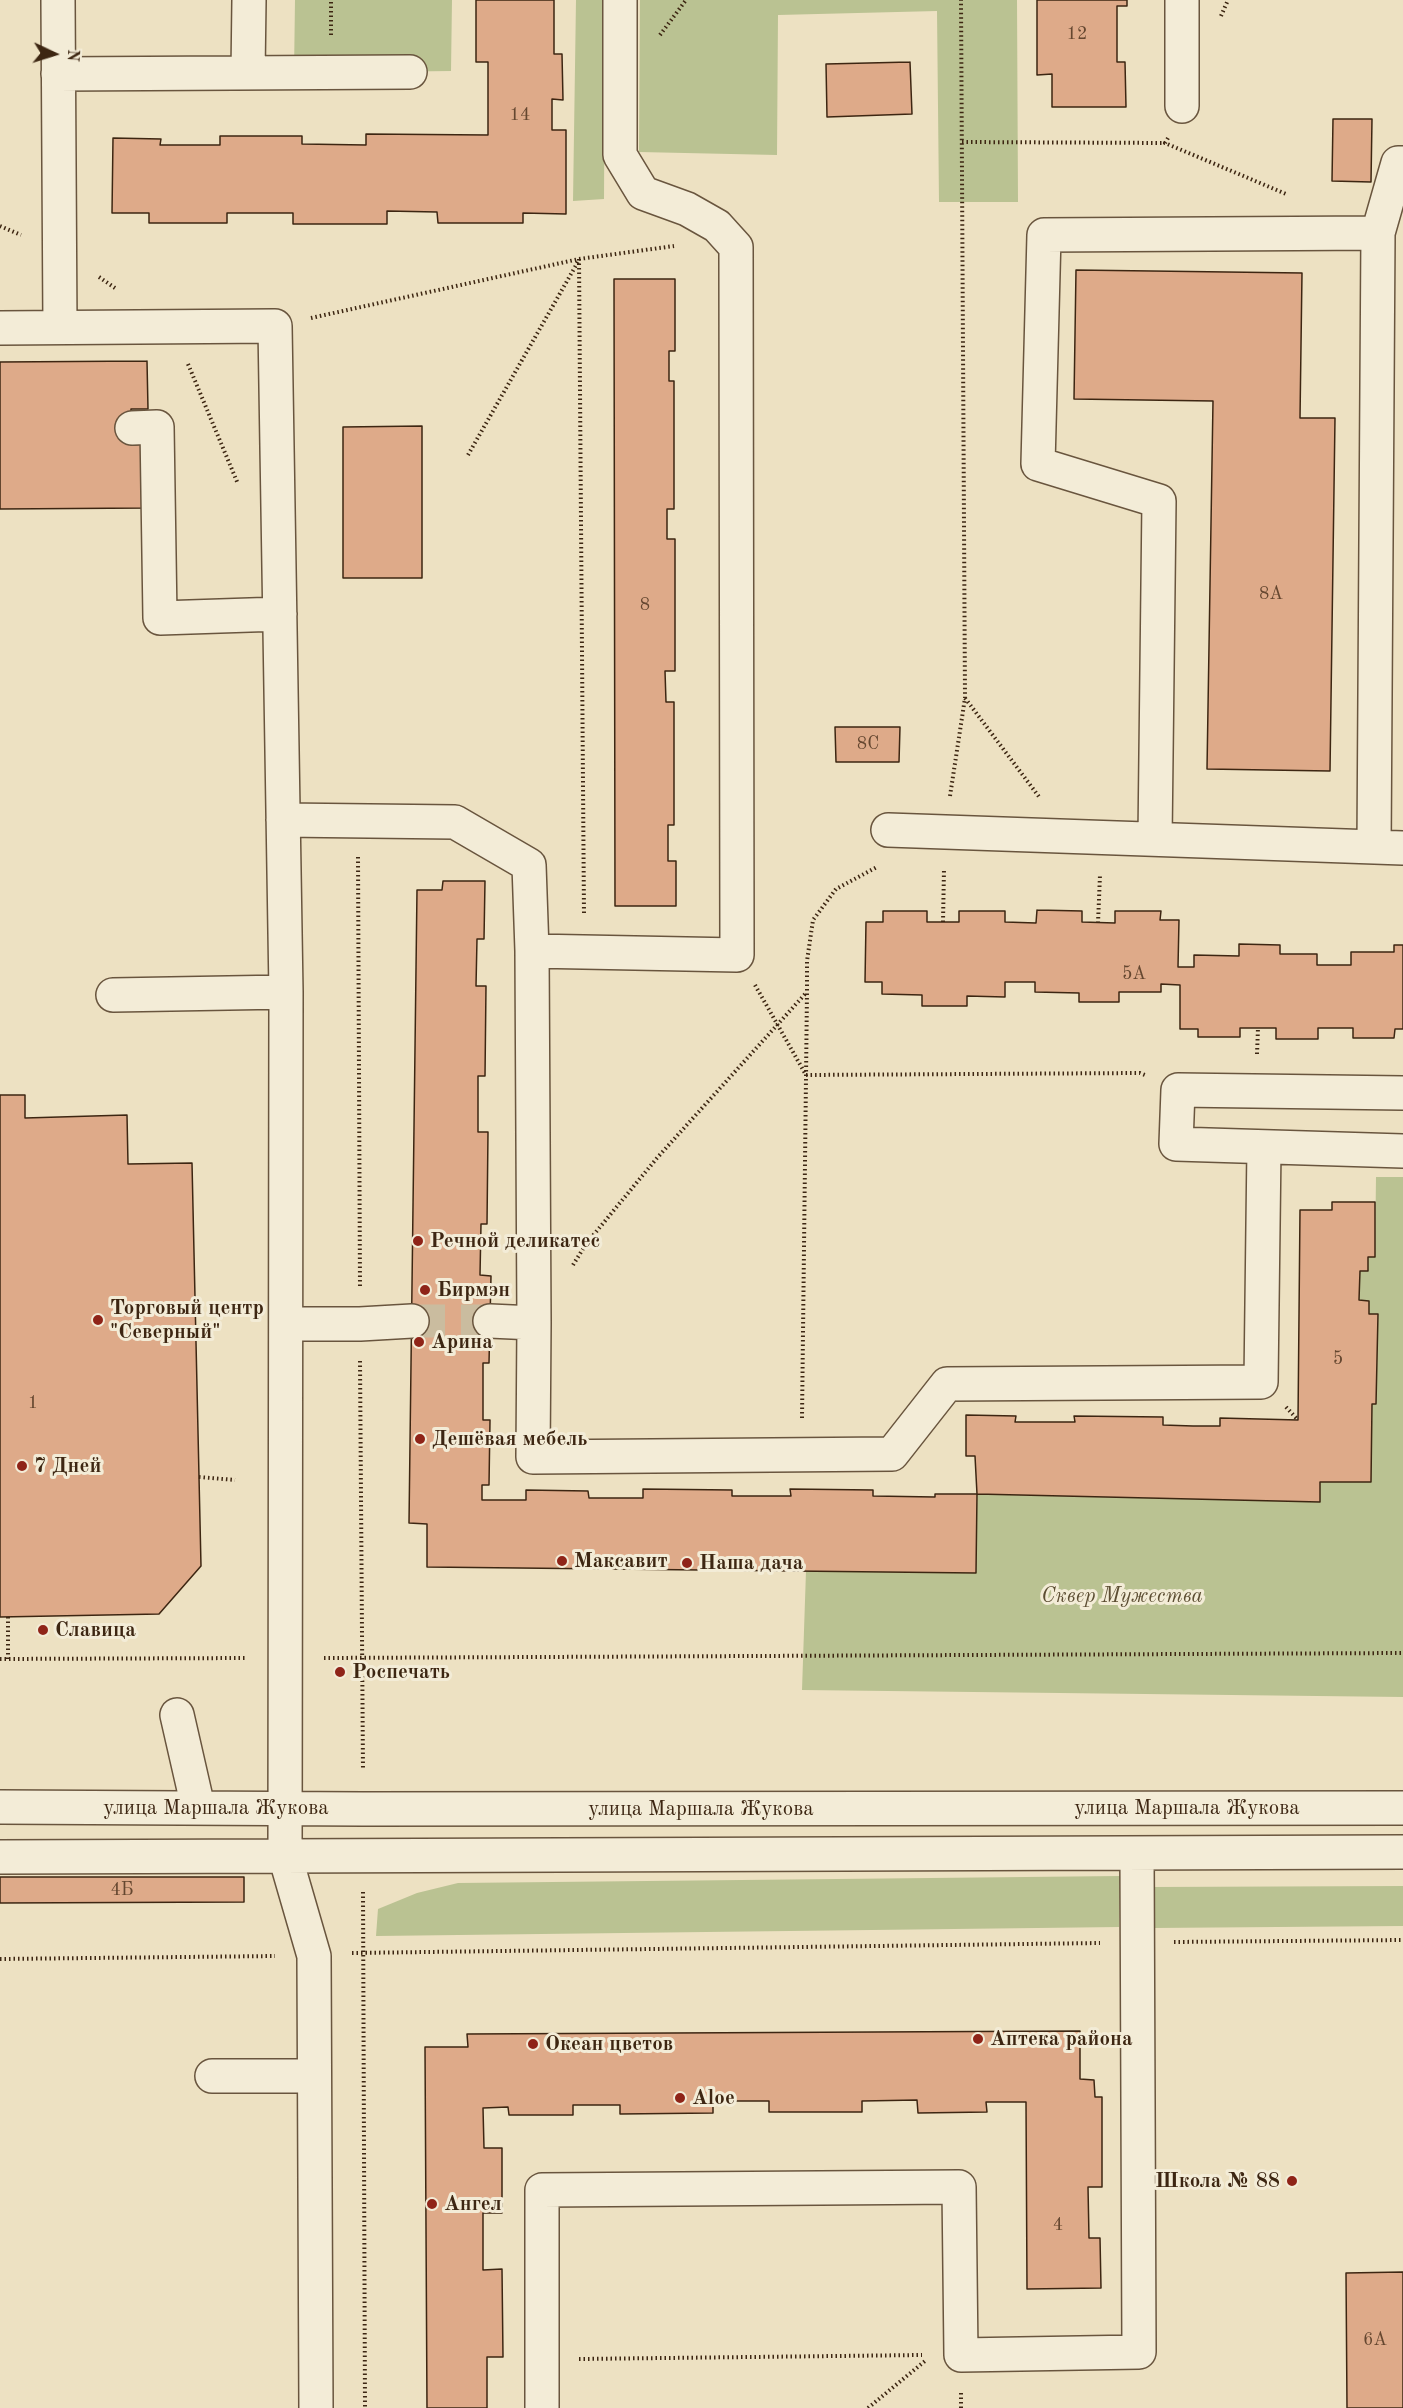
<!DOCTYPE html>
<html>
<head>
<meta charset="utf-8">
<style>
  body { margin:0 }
  #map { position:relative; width:1403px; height:2408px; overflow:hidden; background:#ede1c2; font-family:"Old Standard TT",serif }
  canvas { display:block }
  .north { position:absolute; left:24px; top:24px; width:60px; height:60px; -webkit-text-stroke:4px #f3ecd7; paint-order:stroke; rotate:94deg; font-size:16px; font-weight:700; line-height:24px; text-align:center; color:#3d2612 }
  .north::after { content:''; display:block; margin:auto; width:21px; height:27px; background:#3d2612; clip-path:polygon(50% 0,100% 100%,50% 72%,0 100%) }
</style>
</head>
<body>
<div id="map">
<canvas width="1403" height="2408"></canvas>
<div class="north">N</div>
</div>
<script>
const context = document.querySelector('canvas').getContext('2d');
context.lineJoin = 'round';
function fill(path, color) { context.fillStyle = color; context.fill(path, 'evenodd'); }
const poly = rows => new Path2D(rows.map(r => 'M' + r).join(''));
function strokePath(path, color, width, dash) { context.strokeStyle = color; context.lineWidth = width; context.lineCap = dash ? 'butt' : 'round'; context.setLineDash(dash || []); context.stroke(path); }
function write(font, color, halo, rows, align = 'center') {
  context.font = font + ' "Old Standard TT",serif'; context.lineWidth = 6; context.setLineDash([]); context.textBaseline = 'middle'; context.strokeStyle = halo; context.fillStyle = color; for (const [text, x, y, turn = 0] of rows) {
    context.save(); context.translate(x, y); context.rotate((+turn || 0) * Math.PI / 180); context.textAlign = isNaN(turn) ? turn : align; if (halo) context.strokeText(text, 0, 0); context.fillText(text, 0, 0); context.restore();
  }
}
fill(poly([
  [295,0,452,0,451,71,294,73],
  [576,0,605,0,604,199,573,201],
  [640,0,1017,0,1018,202,939,202,937,11,778,15,777,155,639,152],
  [1376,1177,1403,1177,1403,1697,802,1690,806,1571,976,1573,977,1494,1320,1502,1320,1482,1371,1482,1372,1404,1376,1403,1378,1315,1369,1314,1369,1301,1359,1300,1360,1271,1368,1271,1368,1257,1375,1257],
  [1120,1876,1119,1927,376,1936,378,1909,417,1893,458,1883],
  [1403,1886,1403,1926,1152,1928,1154,1887]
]), '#bac292');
const building = poly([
  [476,0,554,0,554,54,562,54,563,100,552,99,552,130,566,130,566,214,523,213,523,223,438,223,437,212,387,211,387,224,293,224,293,213,227,213,227,223,149,223,149,213,112,213,113,138,161,139,160,145,220,145,220,136,302,136,302,144,366,145,366,134,488,135,488,62,476,62,476,0],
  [1037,0,1127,0,1127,6,1117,6,1117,62,1125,62,1126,107,1052,107,1052,74,1037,75,1037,0],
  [910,62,912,114,827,117,826,64,910,62],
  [1333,119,1372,119,1371,182,1332,181,1333,119],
  [1076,270,1302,273,1300,418,1335,418,1330,771,1207,769,1213,401,1074,399,1076,270],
  [614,279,675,279,675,351,669,351,669,381,674,381,674,509,667,509,667,539,675,539,675,671,665,671,666,702,674,702,674,825,668,825,668,861,676,861,676,906,615,906,614,279],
  [147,361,148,409,131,409,131,445,146,444,146,508,0,509,0,362,147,361],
  [422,426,422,578,343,578,343,427,422,426],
  [835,727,900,727,899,762,836,762,835,727],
  [443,881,485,881,484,939,477,939,476,986,486,986,485,1076,478,1076,478,1132,488,1132,487,1224,481,1224,480,1275,491,1276,489,1363,483,1363,483,1420,490,1420,489,1485,482,1485,482,1500,526,1500,526,1490,588,1491,589,1498,643,1498,643,1489,732,1490,732,1496,791,1496,790,1489,873,1490,873,1496,935,1497,935,1494,977,1494,976,1573,427,1567,427,1524,409,1523,417,890,442,890,443,881],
  [1037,910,1082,911,1082,922,1115,923,1115,911,1161,911,1160,920,1179,920,1178,967,1194,967,1194,955,1239,956,1239,944,1280,945,1280,954,1317,954,1317,965,1351,965,1351,952,1394,952,1394,945,1403,945,1403,1029,1395,1029,1394,1038,1353,1038,1353,1028,1318,1028,1318,1039,1276,1039,1276,1028,1240,1028,1240,1037,1198,1037,1198,1029,1180,1029,1180,985,1161,984,1161,992,1119,992,1119,1002,1079,1002,1079,993,1035,992,1035,982,1005,982,1005,997,967,996,967,1006,922,1006,922,995,882,994,882,982,865,982,866,922,883,922,883,911,927,911,927,922,959,922,959,911,1005,911,1005,922,1036,923,1037,910],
  [0,1095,25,1095,25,1118,127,1115,128,1164,192,1163,201,1566,159,1614,0,1617,0,1095],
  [1332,1202,1375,1202,1375,1257,1368,1257,1368,1271,1360,1271,1359,1300,1369,1301,1369,1314,1378,1314,1376,1404,1372,1404,1371,1482,1320,1482,1320,1502,977,1494,975,1456,966,1456,966,1415,1016,1416,1015,1422,1075,1422,1074,1416,1163,1417,1163,1425,1193,1426,1220,1426,1220,1418,1298,1420,1300,1210,1332,1210,1332,1202],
  [0,1877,244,1877,244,1902,0,1903,0,1877],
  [1080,2031,1080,2079,1094,2080,1095,2097,1102,2097,1102,2187,1088,2187,1089,2238,1100,2238,1101,2288,1027,2289,1026,2102,986,2102,987,2112,918,2113,917,2100,862,2101,862,2112,769,2112,769,2101,713,2101,713,2113,620,2114,620,2105,573,2105,573,2115,509,2115,508,2107,483,2108,484,2148,502,2148,502,2213,483,2213,483,2270,502,2269,503,2357,487,2357,487,2408,427,2408,425,2047,468,2047,467,2034,1080,2031],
  [1403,2272,1403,2408,1347,2408,1346,2273,1403,2272]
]);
fill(building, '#deaa89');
strokePath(building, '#3d2612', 1.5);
strokePath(poly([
  [412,1321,490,1321]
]), '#cabc9f', 33, [33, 16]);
const minor = poly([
  [58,0,60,327],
  [1182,0,1182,106],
  [248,73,249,0],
  [58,74,410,72],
  [0,328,275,326,286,992,285,1856,314,1956,316,2408],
  [132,428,157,427,160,618,280,614],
  [283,820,455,822,529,865,532,951,534,1323,490,1321],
  [888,830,1403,848],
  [1155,839,1159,501,1038,464,1044,235,1378,233],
  [1374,847,1378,233,1398,163,1403,163],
  [532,951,737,955,736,247,717,226,687,209,643,193,620,155,620,0],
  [113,995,286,992],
  [1403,1093,1178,1090,1176,1144,1403,1151],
  [534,1323,533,1457,892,1454,947,1384,1261,1382,1264,1147],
  [286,1324,360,1324,412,1321],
  [177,1715,198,1807],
  [0,1807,363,1809,1403,1808],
  [0,1857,1403,1852],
  [212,2076,314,2076],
  [542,2408,542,2190,959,2187,961,2355,1139,2352,1137,1854]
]);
strokePath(minor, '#69553e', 36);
strokePath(poly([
  [1221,16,1228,0],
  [331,35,331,0],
  [660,35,686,0],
  [1168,138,1165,143,1286,194],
  [962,142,1165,143],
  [0,226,21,235],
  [579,259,584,915],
  [99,277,115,288],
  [311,318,579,259,674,246],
  [188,364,238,484],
  [468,455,579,260],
  [965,698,1040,798],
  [950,796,965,698,961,0],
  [358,857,360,1288],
  [943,922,944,869],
  [1098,923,1100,875],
  [755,985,806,1075,1140,1073,1145,1075],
  [1257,1054,1258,1028],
  [573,1265,586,1244,657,1158,806,993],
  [360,1361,363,1770],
  [1286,1407,1298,1420],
  [802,1418,807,992,807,961,813,920,836,889,877,867],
  [199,1477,235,1480],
  [324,1658,1403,1653],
  [0,1659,247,1658],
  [8,1659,8,1617],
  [363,1892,365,2408],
  [1174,1942,1403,1940],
  [352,1953,1100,1943],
  [0,1959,275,1956],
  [579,2359,922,2355],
  [868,2408,925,2361],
  [961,2408,961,2393]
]), '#3d2612', 4, [1.5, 3]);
strokePath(minor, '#f3ecd7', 33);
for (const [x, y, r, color] of [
  [418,1241,6,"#8f2418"],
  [425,1290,6,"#8f2418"],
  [98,1320,6,"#8f2418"],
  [419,1342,6,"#8f2418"],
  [420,1439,6,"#8f2418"],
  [22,1466,6,"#8f2418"],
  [562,1561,6,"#8f2418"],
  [687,1563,6,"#8f2418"],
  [43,1630,6,"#8f2418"],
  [340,1672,6,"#8f2418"],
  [978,2039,6,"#8f2418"],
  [533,2044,6,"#8f2418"],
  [680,2098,6,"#8f2418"],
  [1292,2181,6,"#8f2418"],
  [432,2204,6,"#8f2418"]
]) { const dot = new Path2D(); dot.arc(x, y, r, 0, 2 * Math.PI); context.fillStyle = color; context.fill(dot); strokePath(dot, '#f3ecd7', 2); }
write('18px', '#654730', null, [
  ["12",1077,34],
  ["14",520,115],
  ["8А",1271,594],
  ["8",645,605],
  ["8С",868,744],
  ["5А",1134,974],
  ["5",1338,1359],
  ["1",33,1403],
  ["4Б",122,1890],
  ["4",1058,2225],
  ["6А",1375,2340]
]);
write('bold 21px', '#3d2612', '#f3ecd7', [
  ["Речной деликатес",430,1241],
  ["Бирмэн",437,1290],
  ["Торговый центр",110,1308],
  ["\"Северный\"",110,1332],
  ["Арина",431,1342],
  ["Дешёвая мебель",432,1439],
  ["7 Дней",34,1466],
  ["Максавит",574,1561],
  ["Наша дача",699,1563],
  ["Славица",55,1630],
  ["Роспечать",352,1672],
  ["Аптека района",990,2039],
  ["Океан цветов",545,2044],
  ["Aloe",692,2098],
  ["Школа № 88",1280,2181,"right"],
  ["Ангел",444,2204]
], 'left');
write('italic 21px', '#5c4d32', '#f3ecd7', [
  ["Сквер Мужества",1122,1596]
]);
write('21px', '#3d2612', '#f3ecd7', [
  ["улица Маршала Жукова",216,1808],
  ["улица Маршала Жукова",1187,1808],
  ["улица Маршала Жукова",701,1809]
]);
</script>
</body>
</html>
